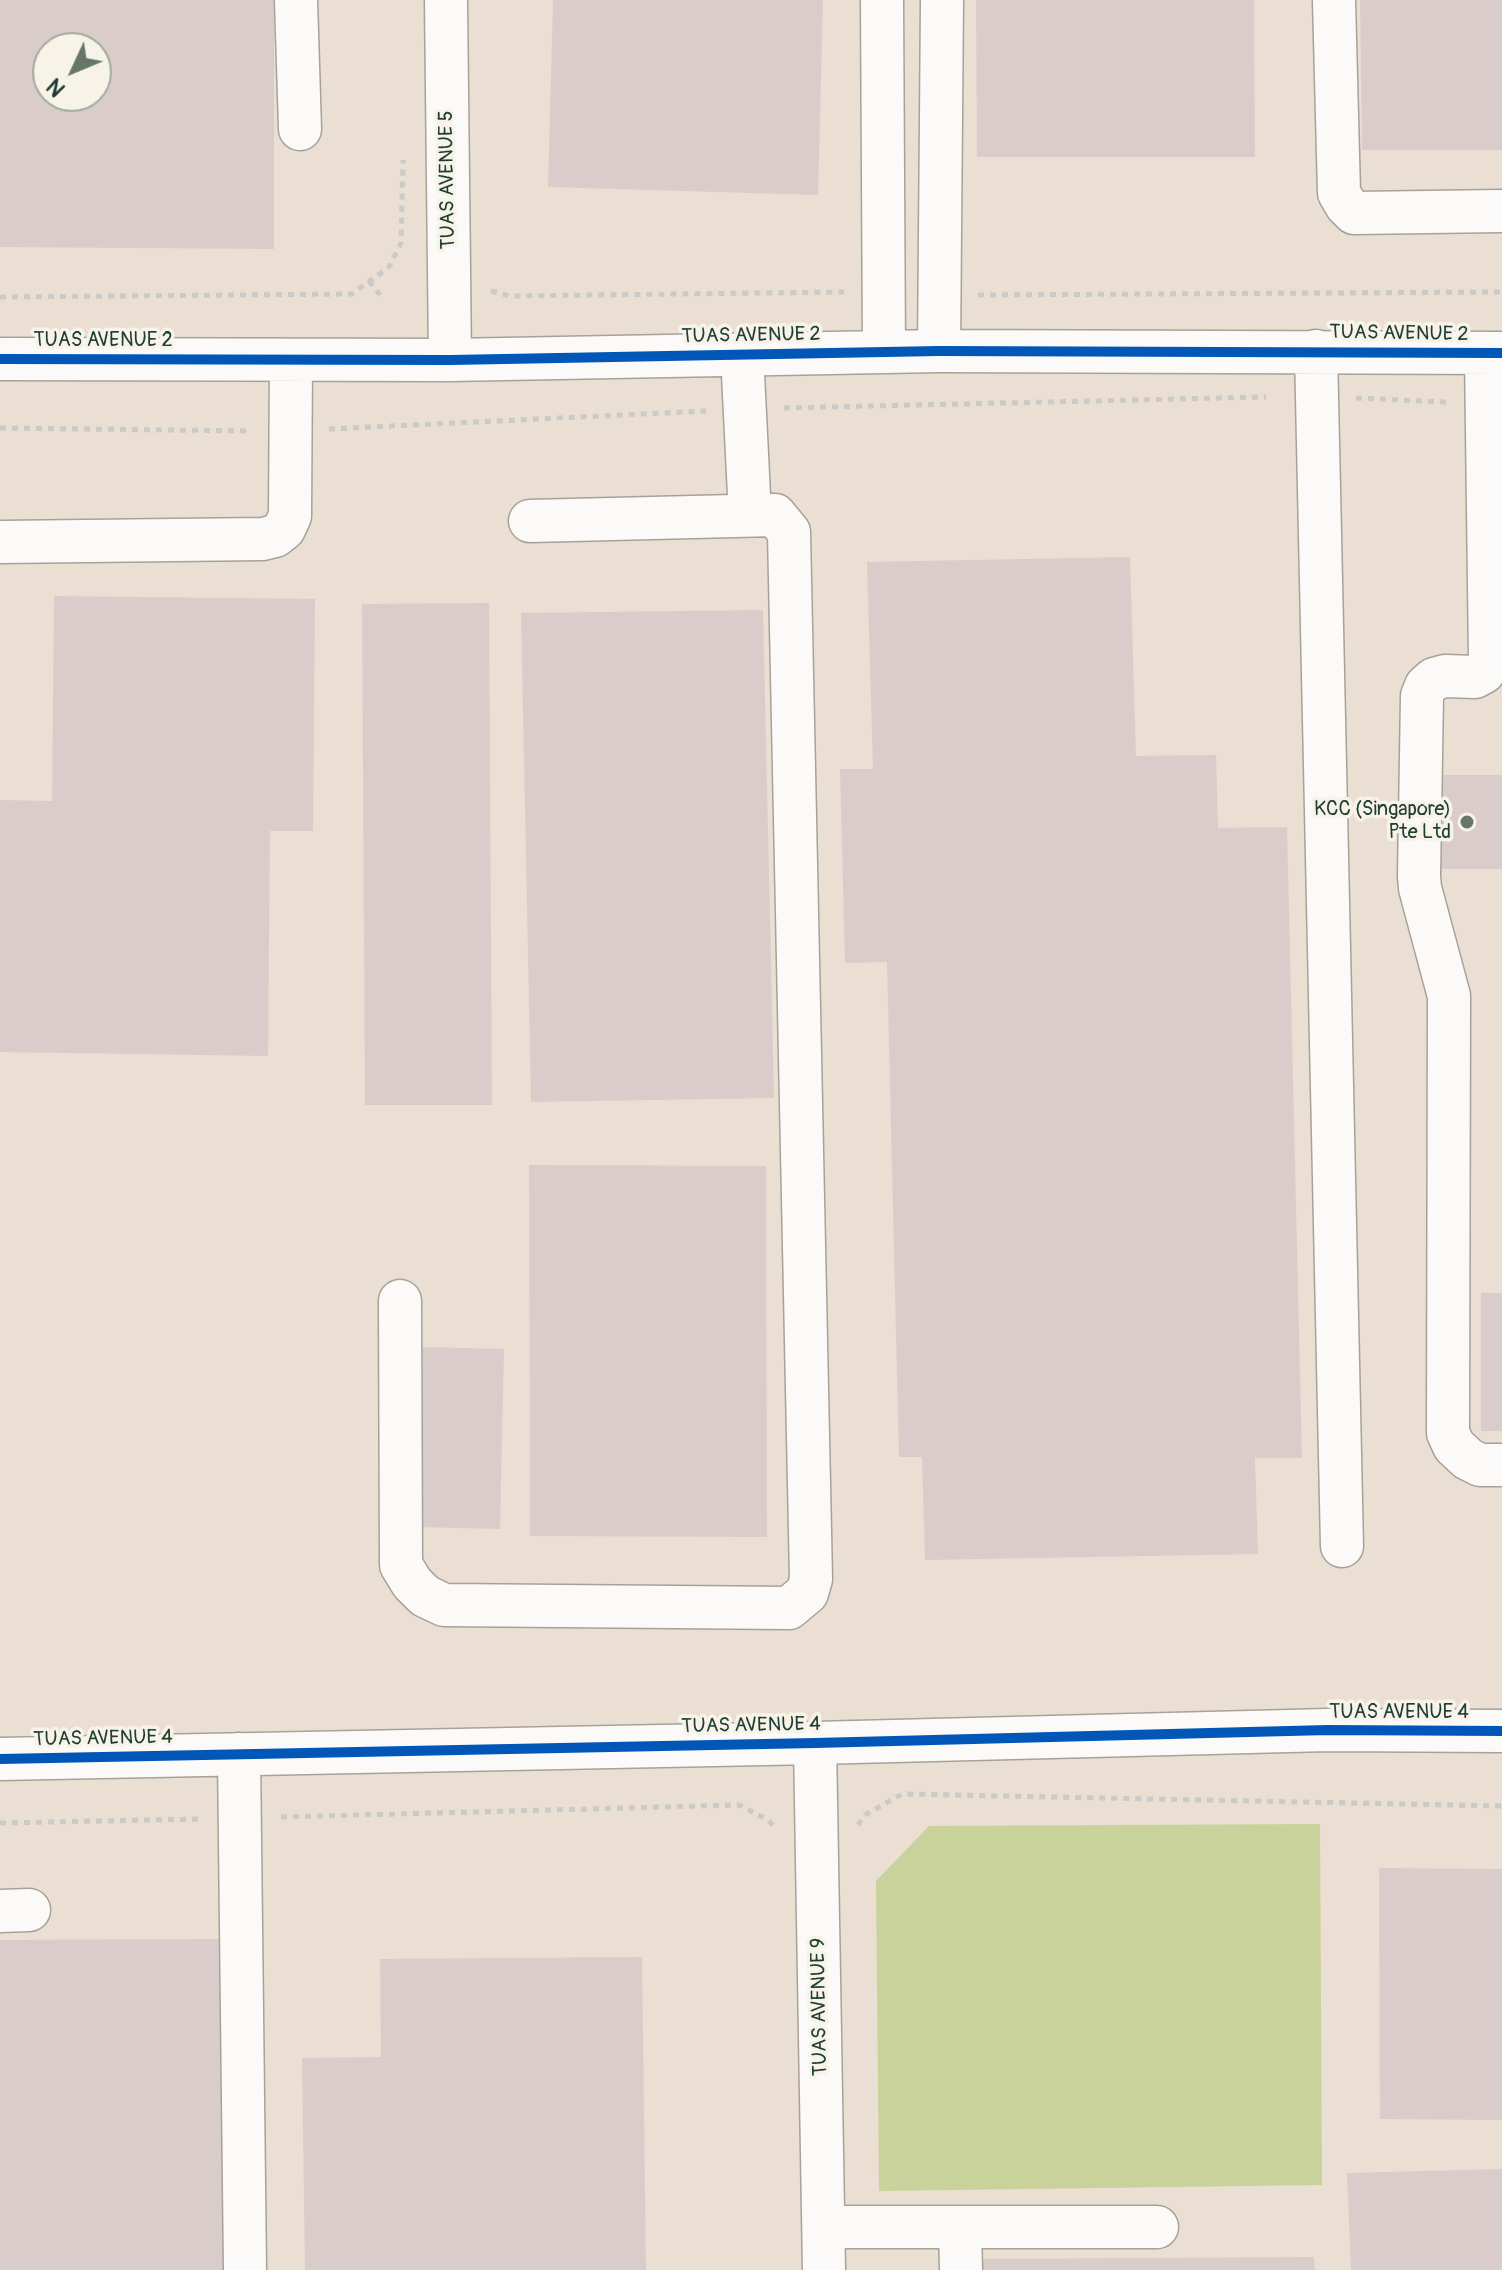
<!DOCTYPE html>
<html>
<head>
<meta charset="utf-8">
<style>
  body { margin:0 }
  #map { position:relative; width:1502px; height:2270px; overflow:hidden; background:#eadfd2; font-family:Pangolin,sans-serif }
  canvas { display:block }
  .north { position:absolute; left:32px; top:32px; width:80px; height:80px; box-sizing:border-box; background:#f7f3e8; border:2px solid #a1aaa0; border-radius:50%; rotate:226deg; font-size:22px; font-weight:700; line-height:32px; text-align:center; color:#1f3d34 }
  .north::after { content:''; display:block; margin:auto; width:28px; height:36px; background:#66766b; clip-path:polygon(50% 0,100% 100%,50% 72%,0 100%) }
</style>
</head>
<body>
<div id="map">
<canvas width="1502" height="2270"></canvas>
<div class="north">N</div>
</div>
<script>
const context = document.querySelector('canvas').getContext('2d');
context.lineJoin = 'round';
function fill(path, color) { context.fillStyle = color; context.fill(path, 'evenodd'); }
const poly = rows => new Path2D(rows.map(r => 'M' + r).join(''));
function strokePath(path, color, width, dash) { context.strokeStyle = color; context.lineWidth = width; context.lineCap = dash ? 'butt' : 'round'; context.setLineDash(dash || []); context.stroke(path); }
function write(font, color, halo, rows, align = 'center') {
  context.font = font + ' Pangolin,sans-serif'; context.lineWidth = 7; context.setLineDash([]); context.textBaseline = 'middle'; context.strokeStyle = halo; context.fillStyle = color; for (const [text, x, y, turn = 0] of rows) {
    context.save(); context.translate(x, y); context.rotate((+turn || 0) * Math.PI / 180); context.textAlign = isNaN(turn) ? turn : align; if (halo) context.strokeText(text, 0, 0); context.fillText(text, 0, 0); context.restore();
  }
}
fill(poly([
  [1320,1824,1322,2185,879,2191,876,1881,929,1826]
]), '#c9d29a');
fill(poly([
  [0,0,274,0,274,249,0,247],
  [48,48,96,48,96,96,48,96],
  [553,0,823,0,818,195,548,187],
  [976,0,1254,0,1255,157,977,157],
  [1360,0,1502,0,1502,150,1362,150],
  [1130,557,1136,756,1216,755,1218,828,1287,827,1302,1458,1255,1458,1258,1554,925,1560,922,1457,899,1457,887,962,845,963,840,769,873,769,867,562],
  [54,596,315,599,313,831,270,831,268,1056,0,1052,0,800,52,801],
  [489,603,492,1105,365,1105,362,604],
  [763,610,774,1098,531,1102,521,613],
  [1433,775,1502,775,1502,869,1433,869],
  [529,1165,766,1166,767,1537,530,1536],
  [1481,1293,1502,1293,1502,1431,1481,1431],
  [423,1347,504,1349,500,1529,419,1527],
  [1379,1868,1502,1869,1502,2120,1380,2119],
  [221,1939,225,2270,0,2270,0,1940],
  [642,1957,646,2270,305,2270,302,2058,381,2057,380,1959],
  [1502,2169,1502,2270,1351,2270,1347,2173],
  [1314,2257,1315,2270,974,2270,974,2259]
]), '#dbcccc');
const minor = poly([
  [296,0,300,129],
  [446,0,450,360],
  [882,0,884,351],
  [1334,0,1339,193,1346,205,1354,213,1502,211],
  [939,351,942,0],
  [1316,351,1342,1546],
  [742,354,750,515],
  [1486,354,1490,662,1484,672,1475,677,1445,676,1434,679,1426,686,1422,696,1419,876,1420,888,1449,996,1448,1433,1454,1446,1468,1459,1480,1465,1502,1465],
  [0,359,450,360,939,351,1502,353],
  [0,542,263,539,275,536,284,529,290,516,291,360],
  [400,1301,401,1565,412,1583,425,1596,444,1605,789,1608,807,1593,811,1579,789,532,775,515,530,521],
  [815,1743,824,2270],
  [239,1754,245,2270],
  [0,1759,815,1743,1328,1730,1502,1731],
  [0,1911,29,1910],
  [824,2227,1157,2227],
  [960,2227,961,2270]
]);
strokePath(minor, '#a5a29a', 45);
strokePath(poly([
  [369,281,381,296],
  [491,291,510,296,844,292],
  [978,295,1502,292],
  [0,297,352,294,389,267,401,243,403,160],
  [1356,398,1446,402],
  [784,408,1266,397],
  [0,428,251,431],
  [329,429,706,411],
  [281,1817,739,1805,768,1820,775,1828],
  [0,1823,199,1819],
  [858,1825,865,1815,902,1794,1502,1806]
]), '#cacac6', 5, [6, 6]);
strokePath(minor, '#fcfaf8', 42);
strokePath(poly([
  [0,359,450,360,939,351,1502,353],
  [0,1759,815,1743,1328,1730,1502,1731]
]), '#0057b8', 10);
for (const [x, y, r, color] of [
  [1467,822,8,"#66766b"]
]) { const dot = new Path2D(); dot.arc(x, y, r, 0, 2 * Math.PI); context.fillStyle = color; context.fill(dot); strokePath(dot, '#f7f3e8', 3); }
write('20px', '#1f3d34', '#f7f3e8', [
  ["TUAS AVENUE 5",448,180,-91],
  ["TUAS AVENUE 2",1399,334,1],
  ["TUAS AVENUE 2",751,336,-1],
  ["TUAS AVENUE 2",103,341],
  ["TUAS AVENUE 4",1399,1713],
  ["TUAS AVENUE 4",751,1726,-1],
  ["TUAS AVENUE 4",103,1739,-1],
  ["TUAS AVENUE 9",820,2007,-91]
]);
write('20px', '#1f3d34', '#f7f3e8', [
  ["KCC (Singapore)",1451,810],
  ["Pte Ltd",1451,833]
], 'right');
</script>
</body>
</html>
